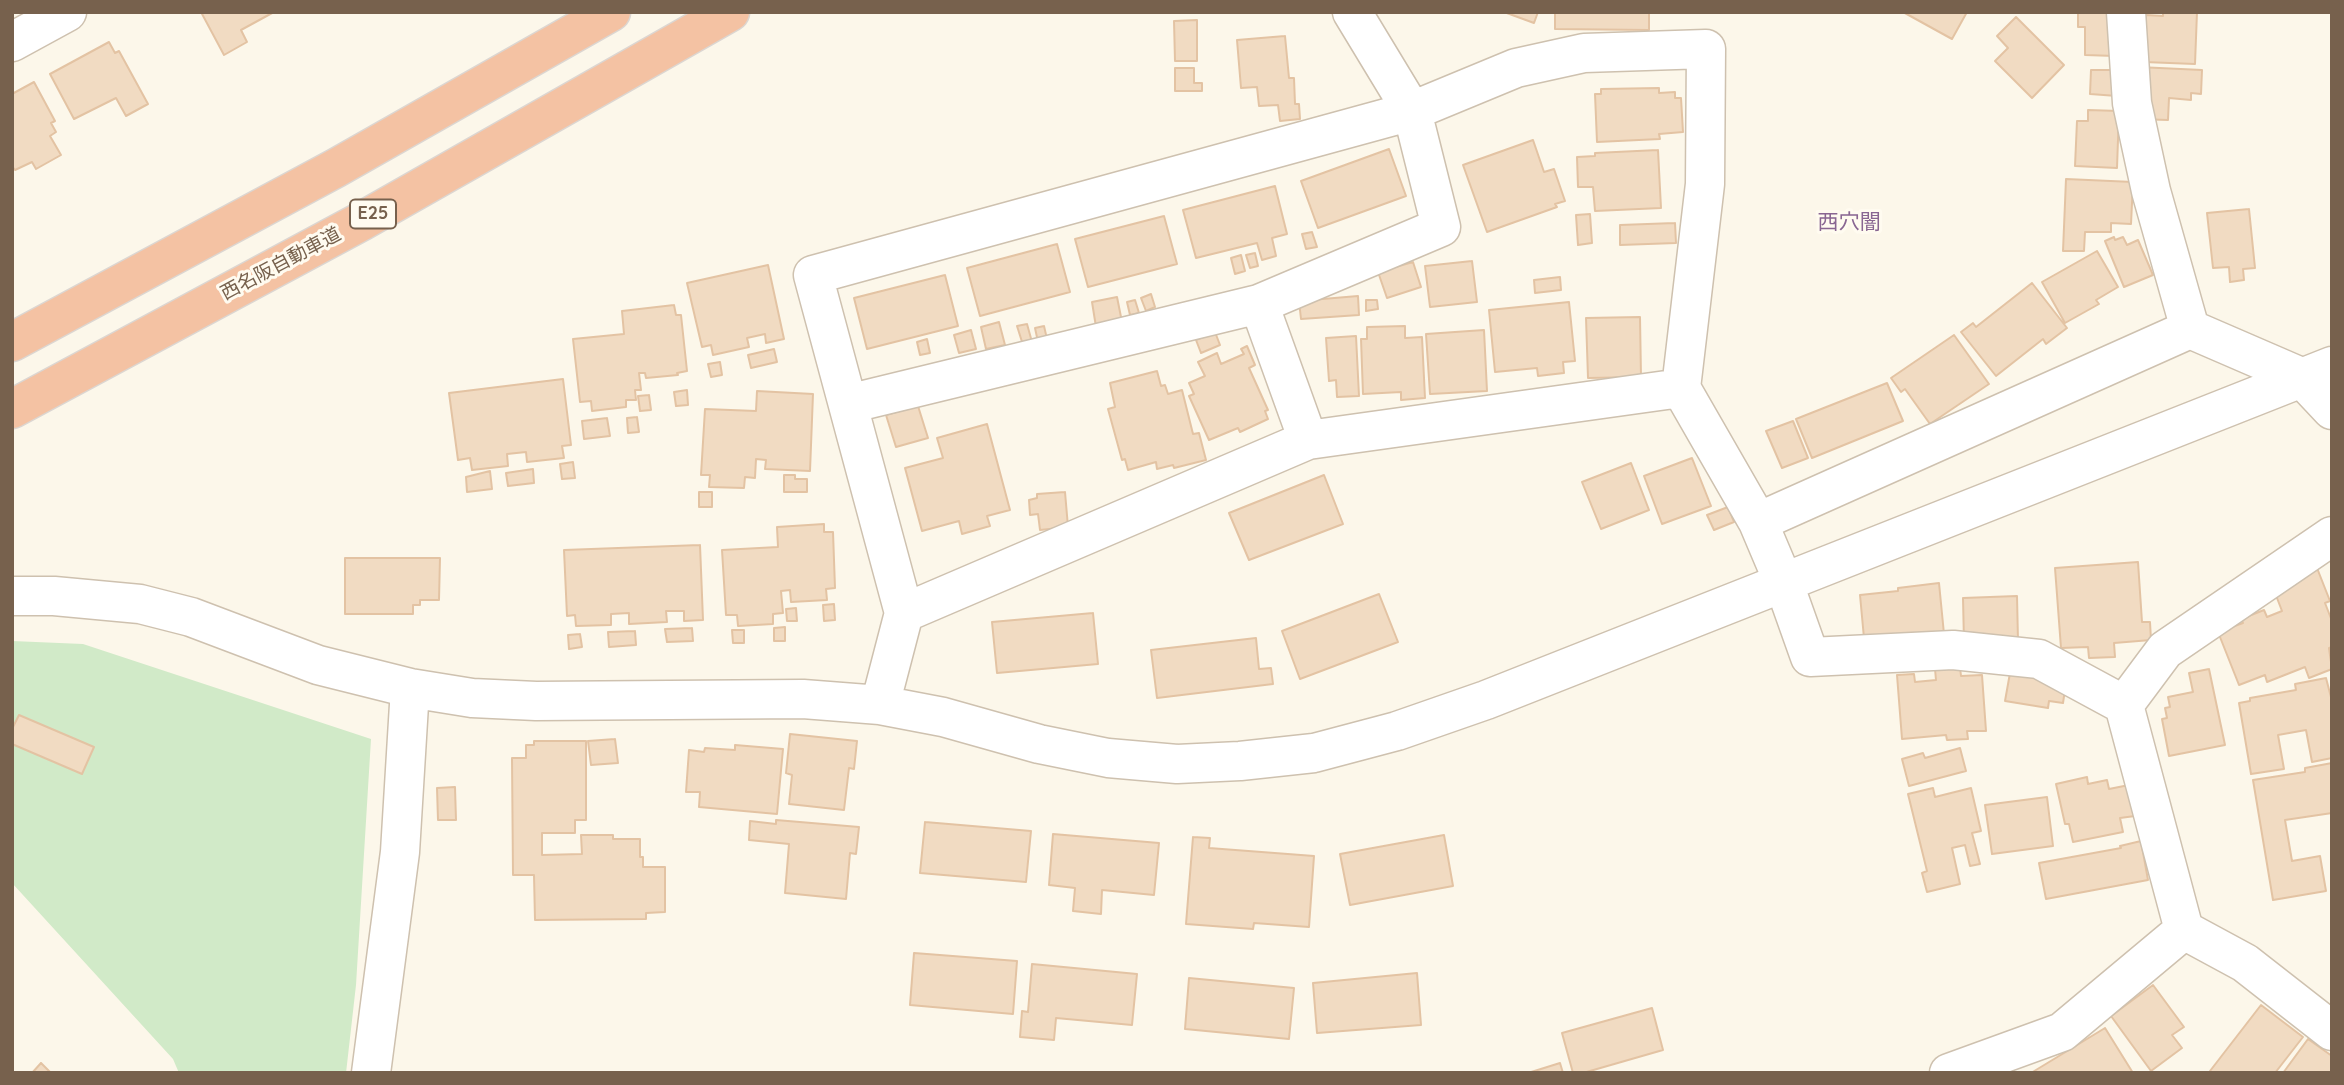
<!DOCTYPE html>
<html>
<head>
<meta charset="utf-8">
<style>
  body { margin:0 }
  #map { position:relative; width:2344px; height:1085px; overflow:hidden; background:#fcf7ea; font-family:Quicksand,sans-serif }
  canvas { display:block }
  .frame { position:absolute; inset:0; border:14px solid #77614d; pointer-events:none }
</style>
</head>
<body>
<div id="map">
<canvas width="2344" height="1085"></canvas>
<div class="frame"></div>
</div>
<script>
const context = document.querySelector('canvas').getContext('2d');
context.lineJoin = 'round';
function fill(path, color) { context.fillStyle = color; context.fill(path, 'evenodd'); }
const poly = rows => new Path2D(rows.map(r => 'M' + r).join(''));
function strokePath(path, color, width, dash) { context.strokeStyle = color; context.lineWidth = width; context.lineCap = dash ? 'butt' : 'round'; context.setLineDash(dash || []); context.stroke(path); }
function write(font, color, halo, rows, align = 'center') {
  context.font = font + ' Quicksand,"Noto Sans JP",sans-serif'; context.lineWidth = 6; context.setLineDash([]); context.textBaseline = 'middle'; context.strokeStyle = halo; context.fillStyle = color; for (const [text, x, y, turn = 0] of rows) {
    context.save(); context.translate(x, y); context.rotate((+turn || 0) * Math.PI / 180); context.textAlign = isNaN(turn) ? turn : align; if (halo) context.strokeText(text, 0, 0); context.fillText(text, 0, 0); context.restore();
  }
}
fill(poly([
  [12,641,83,644,371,739,356,985,346,1073,179,1073,173,1059,12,883]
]), '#d1eac8');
const building = poly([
  [201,12,274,12,241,30,247,42,224,55,201,12],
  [1504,12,1538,12,1534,23,1504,12],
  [1555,12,1649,12,1649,30,1555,29,1555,12],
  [1903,12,1967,12,1952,39,1903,12],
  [2078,12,2115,13,2115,56,2085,55,2085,27,2078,27,2078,12],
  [2163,12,2197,12,2195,64,2144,62,2146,15,2163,16,2163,12],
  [2016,17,2064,65,2032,98,1995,61,2008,48,1997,36,2016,17],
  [1197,20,1197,61,1175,61,1174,21,1197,20],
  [1285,36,1289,78,1294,78,1295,104,1299,104,1300,119,1280,121,1278,105,1259,106,1257,87,1241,88,1237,40,1285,36],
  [109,42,115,53,119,51,148,104,126,116,116,98,74,119,50,74,109,42],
  [2138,67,2202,70,2201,94,2191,93,2191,100,2169,98,2168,120,2136,119,2138,67],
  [1175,68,1194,68,1194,83,1202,83,1202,91,1175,91,1175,68],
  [2091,70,2118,70,2117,96,2090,94,2091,70],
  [34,82,55,121,51,123,56,132,50,136,61,155,36,169,32,162,15,170,12,166,12,94,34,82],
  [1659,88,1659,93,1675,92,1675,98,1681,98,1683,132,1659,134,1660,139,1597,142,1595,94,1601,94,1601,89,1659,88],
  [2088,110,2119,111,2117,168,2075,166,2077,121,2088,121,2088,110],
  [1533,140,1544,172,1554,169,1565,201,1555,204,1557,207,1487,232,1463,165,1533,140],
  [1389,149,1406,196,1318,228,1301,181,1389,149],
  [1658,150,1661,208,1595,211,1593,187,1578,187,1577,157,1595,156,1595,153,1658,150],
  [2066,179,2133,182,2131,224,2111,223,2111,232,2085,232,2084,251,2063,251,2066,179],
  [1275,186,1287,234,1272,238,1276,256,1262,260,1257,243,1196,258,1183,210,1275,186],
  [2249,209,2255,268,2243,269,2244,280,2230,282,2229,267,2213,268,2207,213,2249,209],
  [1590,214,1592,243,1578,245,1576,215,1590,214],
  [1164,216,1177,264,1088,287,1075,239,1164,216],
  [1675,223,1676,243,1620,245,1620,225,1675,223],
  [1312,232,1317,247,1306,249,1302,234,1312,232],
  [2114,237,2115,240,2123,237,2127,245,2138,240,2153,275,2124,287,2105,241,2114,237],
  [1057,244,1070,292,980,316,967,268,1057,244],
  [2097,251,2118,287,2096,300,2099,304,2065,323,2042,282,2097,251],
  [1255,253,1258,266,1250,268,1246,255,1255,253],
  [1241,255,1245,271,1235,274,1231,258,1241,255],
  [1472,261,1477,302,1430,307,1425,266,1472,261],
  [1413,262,1421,287,1387,298,1378,272,1413,262],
  [768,265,784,339,766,343,765,334,747,338,749,347,713,355,711,345,702,347,687,283,768,265],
  [945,275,958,326,867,349,854,298,945,275],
  [1560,277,1561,290,1535,293,1534,280,1560,277],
  [2032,283,2067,328,2046,344,2043,339,1996,376,1961,332,1973,323,1976,327,2032,283],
  [1151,294,1155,307,1146,311,1141,298,1151,294],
  [1358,296,1359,315,1301,319,1299,301,1358,296],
  [1117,297,1122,322,1096,327,1092,302,1117,297],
  [1135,300,1139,313,1130,315,1127,302,1135,300],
  [1366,300,1377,300,1378,309,1366,311,1366,300],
  [1569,302,1575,361,1563,362,1564,373,1538,376,1537,368,1495,372,1489,310,1569,302],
  [674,305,676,315,681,315,687,371,677,373,678,375,646,378,645,373,639,373,641,390,635,390,636,400,626,400,626,407,592,411,591,401,580,402,573,339,624,334,622,311,674,305],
  [1640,317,1641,377,1588,378,1586,318,1640,317],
  [999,322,1005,345,986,349,981,327,999,322],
  [1027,324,1032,342,1023,345,1017,326,1027,324],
  [1044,326,1047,339,1038,342,1035,328,1044,326],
  [1405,326,1405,338,1422,337,1425,398,1401,400,1401,392,1363,394,1361,339,1367,339,1367,327,1405,326],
  [971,330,976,349,959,353,954,335,971,330],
  [1484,330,1487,391,1430,394,1426,334,1484,330],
  [1215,332,1220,345,1201,353,1196,340,1215,332],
  [1954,335,1989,384,1930,424,1905,389,1901,392,1891,378,1954,335],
  [1356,336,1359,396,1337,397,1336,380,1329,381,1326,338,1356,336],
  [927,339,930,353,920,355,917,342,927,339],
  [1247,346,1255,365,1249,368,1268,410,1265,411,1268,419,1240,432,1238,428,1209,440,1189,396,1194,394,1189,383,1205,376,1198,362,1217,353,1221,364,1244,354,1241,349,1247,346],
  [774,349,777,362,751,368,748,355,774,349],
  [720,362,722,375,711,377,708,364,720,362],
  [1157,371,1161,386,1165,385,1168,394,1182,390,1193,434,1199,433,1206,460,1174,468,1173,465,1157,469,1156,462,1128,470,1125,459,1122,460,1108,409,1115,407,1110,383,1157,371],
  [563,379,571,445,562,446,564,458,527,462,526,452,507,454,508,466,472,470,470,458,458,460,449,393,563,379],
  [1887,383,1903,421,1812,458,1796,419,1887,383],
  [687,390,688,405,676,406,674,392,687,390],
  [757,391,813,394,810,471,765,469,766,460,756,459,755,478,745,477,744,488,709,487,710,475,701,475,705,409,756,411,757,391],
  [649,395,651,410,640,411,638,396,649,395],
  [918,406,928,438,896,447,886,415,918,406],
  [637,417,639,432,628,433,627,418,637,417],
  [607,418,610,436,584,439,582,421,607,418],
  [1793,421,1808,458,1782,468,1766,431,1793,421],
  [987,424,1010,510,987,516,990,526,962,534,959,521,922,531,905,468,943,458,937,438,987,424],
  [1692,458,1711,506,1662,524,1644,476,1692,458],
  [573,462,575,478,562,479,560,464,573,462],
  [1631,463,1649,510,1601,529,1582,482,1631,463],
  [533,469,534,483,508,486,506,473,533,469],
  [490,471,492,489,467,492,466,477,490,471],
  [784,475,795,475,795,479,807,479,807,492,784,492,784,475],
  [1324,475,1343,524,1249,560,1229,513,1324,475],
  [699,492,712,492,712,507,699,507,699,492],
  [1065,492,1068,527,1040,530,1038,514,1030,515,1029,500,1037,498,1037,494,1065,492],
  [1728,507,1734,522,1714,530,1707,515,1728,507],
  [824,524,824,532,833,532,835,588,826,589,827,600,791,602,790,590,781,591,783,613,773,614,773,624,738,626,737,615,726,615,722,550,778,547,777,527,824,524],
  [700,545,703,620,684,621,684,611,666,611,667,622,629,624,629,613,611,614,611,625,576,626,575,615,567,616,564,550,700,545],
  [345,558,440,558,439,600,420,600,420,605,413,605,413,614,345,614,345,558],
  [2138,562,2142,622,2150,622,2151,640,2114,643,2115,657,2089,658,2088,647,2061,648,2055,568,2138,562],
  [2317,568,2330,601,2325,603,2332,621,2332,647,2329,648,2332,669,2309,678,2305,667,2267,682,2265,675,2239,685,2218,632,2243,623,2241,619,2264,610,2267,617,2282,611,2272,585,2317,568],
  [1939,583,1944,634,1865,649,1860,595,1898,591,1898,588,1939,583],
  [1379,594,1398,642,1300,679,1282,631,1379,594],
  [2017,596,2018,641,1964,643,1963,598,2017,596],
  [834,604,835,620,824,621,823,605,834,604],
  [796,608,797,621,787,621,786,609,796,608],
  [1093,613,1098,664,997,673,992,622,1093,613],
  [785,627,785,641,774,641,774,628,785,627],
  [692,628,693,641,667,642,665,629,692,628],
  [732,630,744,630,744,643,733,643,732,630],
  [635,631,636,645,609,647,608,632,635,631],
  [580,634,582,647,569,649,568,635,580,634],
  [1256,638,1259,669,1271,668,1273,684,1157,698,1151,650,1256,638],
  [1960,667,1961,676,1982,675,1986,731,1967,731,1968,739,1947,740,1946,735,1902,739,1897,675,1914,674,1915,682,1936,680,1935,669,1960,667],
  [2209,669,2225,745,2169,756,2162,719,2167,718,2165,708,2170,707,2168,697,2193,692,2189,673,2209,669],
  [2010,673,2066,683,2063,703,2049,701,2048,708,2005,701,2010,673],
  [2326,678,2332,701,2332,758,2312,762,2306,730,2278,735,2284,769,2251,774,2239,703,2250,701,2250,698,2296,690,2295,684,2326,678],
  [19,715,94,747,82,774,12,744,12,729,19,715],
  [790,734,857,741,854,769,849,768,844,810,789,804,792,775,786,773,790,734],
  [615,739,618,763,591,765,588,741,615,739],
  [534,741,586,741,586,820,575,820,575,833,542,833,542,855,582,854,581,835,613,835,613,839,640,839,640,857,643,857,643,867,665,867,665,912,646,913,646,919,535,920,534,875,513,875,512,758,526,758,526,745,534,745,534,741],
  [735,745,783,749,777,814,699,807,700,792,686,792,689,750,704,752,705,748,735,750,735,745],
  [1960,748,1966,771,1909,786,1902,759,1923,753,1925,758,1960,748],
  [2332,763,2332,813,2285,820,2292,861,2320,856,2326,891,2273,900,2253,780,2305,772,2305,768,2332,763],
  [2087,777,2088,784,2107,780,2109,789,2129,785,2135,816,2120,818,2123,832,2073,842,2069,824,2065,824,2056,784,2087,777],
  [455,787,456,820,438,820,437,788,455,787],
  [1933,788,1935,797,1971,788,1981,831,1972,833,1980,864,1970,866,1965,845,1952,848,1960,884,1927,892,1922,873,1927,871,1908,794,1933,788],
  [2047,797,2053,846,1992,854,1985,805,2047,797],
  [776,820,859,827,856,854,850,853,846,899,785,893,789,844,749,840,750,821,776,824,776,820],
  [925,822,1031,831,1026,882,920,873,925,822],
  [1053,834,1159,843,1154,895,1102,890,1101,914,1073,911,1075,888,1049,885,1053,834],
  [1444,835,1453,886,1350,905,1340,854,1444,835],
  [1193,837,1210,838,1209,848,1314,856,1309,927,1254,923,1253,929,1186,924,1193,837],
  [2141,841,2148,880,2046,899,2039,863,2121,848,2120,846,2141,841],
  [914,953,1017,961,1013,1014,910,1005,914,953],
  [1032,964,1137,974,1132,1025,1056,1018,1054,1040,1020,1037,1022,1011,1028,1012,1032,964],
  [1417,973,1421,1025,1317,1033,1313,983,1417,973],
  [1189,978,1294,988,1289,1039,1185,1029,1189,978],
  [2153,985,2184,1027,2172,1035,2182,1048,2151,1071,2111,1016,2153,985],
  [2261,1005,2303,1037,2275,1073,2213,1073,2210,1071,2261,1005],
  [1652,1008,1663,1050,1583,1073,1573,1073,1562,1033,1652,1008],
  [2105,1028,2133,1073,2031,1073,2105,1028],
  [2308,1039,2332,1056,2332,1073,2283,1073,2308,1039],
  [41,1063,51,1073,32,1073,41,1063],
  [1560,1063,1563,1073,1528,1073,1560,1063]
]);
fill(building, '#f1dbc2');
strokePath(building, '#e3c3a3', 2);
const minor = poly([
  [1352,12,1412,111,1516,68,1584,53,1706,49,1705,184,1681,388],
  [2126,12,2132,103,2151,191,2190,329],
  [12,42,67,12],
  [1259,304,1308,440],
  [848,404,1259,304,1441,227,1412,111,813,275,904,613,880,705],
  [1758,522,1783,581,1810,657,1953,650,2039,659,2124,705,2184,930,2245,963,2332,1031],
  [12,596,54,596,140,604,191,617,318,665,410,688,472,698,536,701,803,699,880,705,943,717,1039,744,1108,758,1177,764,1240,761,1314,753,1397,731,1486,700,2332,366],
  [904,613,1308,440,1681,388,1758,522,2190,329,2301,377,2332,410],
  [2124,705,2165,650,2332,536],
  [371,1073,400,852,410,688],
  [1949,1073,2062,1032,2184,930]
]);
const highway = poly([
  [12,342,336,168,611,12],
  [12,409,362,221,730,12]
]);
strokePath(minor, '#cec1af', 41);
strokePath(highway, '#dcd6d1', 41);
strokePath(minor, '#fff', 38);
strokePath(highway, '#f4c2a3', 38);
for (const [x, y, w] of [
  [373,214,46]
]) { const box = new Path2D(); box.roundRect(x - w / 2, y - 14.5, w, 29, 5); context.fillStyle = '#fffbf0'; context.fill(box); strokePath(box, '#77614d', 2); }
write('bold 18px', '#77614d', null, [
  ["E25",373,214]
]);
write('19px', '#77614d', '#fffbf0', [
  ["西名阪自動車道",281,264,-28]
]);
write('21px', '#896692', '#fffbf0', [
  ["西穴闇",1849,223]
]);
</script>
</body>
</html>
